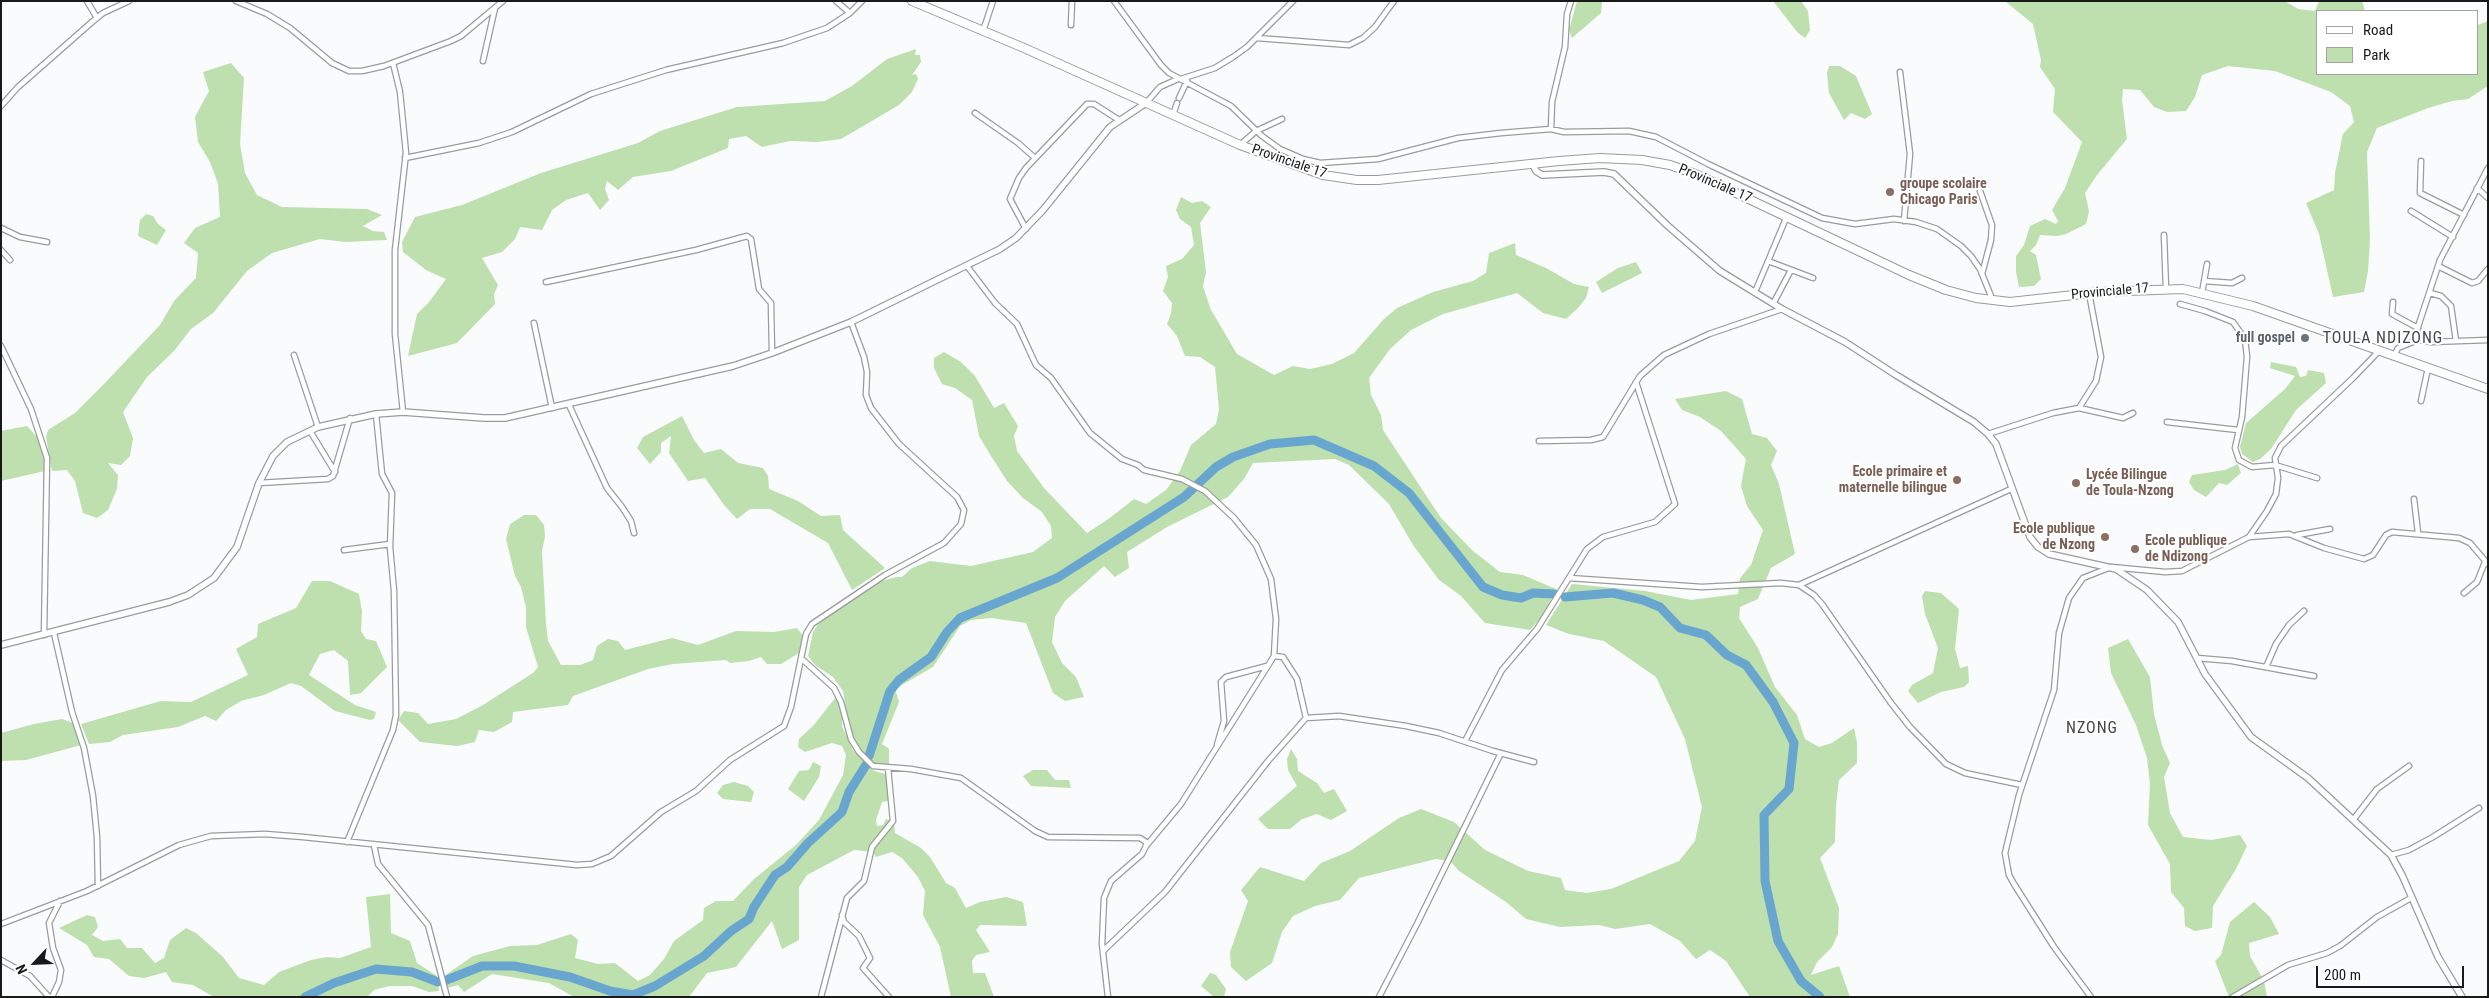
<!DOCTYPE html>
<html>
<head>
<meta charset="utf-8">
<style>
  body { margin:0 }
  #map { position:relative; width:2489px; height:998px; overflow:hidden; background:#f9fbfd; font-family:"Roboto Condensed",sans-serif }
  canvas { display:block }
  .frame { position:absolute; inset:0; border:2px solid #181919; pointer-events:none }
  .legend { position:absolute; left:2316px; top:10px; width:162px; height:65px; box-sizing:border-box; background:#fff; border:1px solid #a3a3a3; margin:0; padding:6px 9px; list-style:none; font-size:15px; color:#181919 }
  .legend li { display:flex; align-items:center; gap:10px; height:25px }
  .legend b { width:25px; border:1px solid #a3a3a3 }
  .north { position:absolute; left:10px; top:938px; width:50px; height:50px; -webkit-text-stroke:4px #fff; paint-order:stroke; rotate:245deg; font-size:14px; font-weight:700; line-height:20px; text-align:center; color:#181919 }
  .north::after { content:''; display:block; margin:auto; width:18px; height:22px; background:#181919; clip-path:polygon(50% 0,100% 100%,50% 72%,0 100%) }
  .scale { position:absolute; left:2316px; top:966px; width:148px; height:22px; box-sizing:border-box; border:2px solid #181919; border-top:0; padding-left:6px; font-size:15px; line-height:18px; white-space:nowrap; color:#181919; -webkit-text-stroke:4px #fff; paint-order:stroke }
</style>
</head>
<body>
<div id="map">
<canvas width="2489" height="998"></canvas>
<div class="frame"></div>
<ul class="legend">
<li><b style="height:6px;background:#fff"></b>Road</li>
<li><b style="height:14px;background:#bde0ae"></b>Park</li>
</ul>
<div class="north">N</div>
<div class="scale">200 m</div>
</div>
<script>
const context = document.querySelector('canvas').getContext('2d');
context.lineJoin = 'round';
function fill(path, color) { context.fillStyle = color; context.fill(path, 'evenodd'); }
const poly = rows => new Path2D(rows.map(r => 'M' + r).join(''));
function strokePath(path, color, width, dash) { context.strokeStyle = color; context.lineWidth = width; context.lineCap = dash ? 'butt' : 'round'; context.setLineDash(dash || []); context.stroke(path); }
function write(font, color, halo, rows, align = 'center') {
  context.font = font + ' "Roboto Condensed",sans-serif'; context.lineWidth = 4; context.setLineDash([]); context.textBaseline = 'middle'; context.strokeStyle = halo; context.fillStyle = color; for (const [text, x, y, turn = 0] of rows) {
    context.save(); context.translate(x, y); context.rotate((+turn || 0) * Math.PI / 180); context.textAlign = isNaN(turn) ? turn : align; if (halo) context.strokeText(text, 0, 0); context.fillText(text, 0, 0); context.restore();
  }
}
fill(poly([
  [1577,1,1602,1,1601,13,1572,38,1569,30],
  [1773,1,1801,1,1808,11,1810,30,1805,38,1798,33],
  [2005,1,2285,1,2298,9,2315,11,2319,1,2362,1,2365,11,2318,11,2318,74,2478,74,2478,25,2488,21,2488,86,2468,99,2452,101,2428,108,2377,128,2367,152,2370,240,2368,271,2364,292,2333,297,2319,234,2306,203,2334,190,2335,173,2343,134,2354,122,2350,106,2331,92,2275,71,2228,66,2202,75,2195,97,2186,111,2167,112,2154,107,2140,90,2123,89,2122,100,2127,139,2097,175,2085,193,2089,211,2086,224,2066,234,2057,236,2040,235,2036,245,2030,251,2036,255,2041,279,2034,286,2019,287,2016,272,2016,256,2024,245,2030,226,2045,219,2056,224,2058,221,2052,210,2065,188,2082,142,2053,112,2055,89,2040,67,2041,60,2033,24],
  [916,49,915,55,920,55,921,62,912,75,916,74,918,79,912,92,899,105,841,139,817,142,790,141,762,147,746,136,729,139,728,148,671,171,633,177,618,190,607,181,605,189,609,200,600,210,588,193,566,200,552,210,542,230,520,227,515,239,502,252,482,258,498,285,494,294,495,304,457,343,408,356,417,314,429,302,446,279,426,270,403,252,402,242,415,217,462,205,541,173,638,143,660,131,737,107,825,101,852,86,887,59],
  [231,63,244,78,240,144,245,173,257,195,282,207,367,209,382,215,363,226,373,231,384,232,387,240,345,242,320,239,272,253,247,271,213,313,191,329,174,351,147,377,123,412,133,438,130,456,121,465,108,463,118,475,117,489,108,510,97,518,83,513,75,481,67,470,52,471,46,437,48,430,75,413,103,385,160,325,174,301,196,278,198,253,184,243,195,228,220,217,218,184,210,162,198,142,195,117,209,91,203,72],
  [1829,66,1840,66,1856,76,1872,114,1865,119,1851,113,1844,120,1829,93,1827,73],
  [1181,197,1192,203,1202,201,1211,207,1200,223,1206,272,1203,286,1211,310,1237,354,1274,375,1293,366,1310,369,1332,364,1354,353,1384,319,1397,308,1433,292,1473,281,1486,273,1489,253,1515,243,1516,255,1546,268,1574,284,1589,287,1586,298,1578,308,1566,319,1543,313,1517,293,1443,314,1411,330,1390,349,1369,378,1371,395,1381,415,1383,430,1441,518,1473,551,1500,572,1523,575,1556,589,1543,615,1530,630,1485,623,1461,596,1439,580,1413,545,1389,504,1349,465,1335,459,1253,463,1244,479,1228,497,1167,527,1127,552,1129,568,1115,577,1104,566,1065,601,1055,617,1052,642,1062,663,1076,677,1084,697,1065,701,1053,693,1026,623,991,618,971,620,960,626,933,667,895,689,899,702,882,744,889,749,889,764,885,766,874,765,857,747,851,736,843,691,833,677,815,665,808,656,813,632,819,623,882,581,896,577,902,577,912,568,930,561,971,566,1033,552,1052,538,1051,526,1042,512,1023,498,1007,481,991,456,979,436,972,400,955,388,942,384,934,368,934,358,944,352,961,362,975,376,994,408,1004,403,1018,426,1014,436,1017,451,1044,488,1087,533,1107,520,1134,499,1146,504,1166,490,1180,471,1191,445,1216,424,1219,409,1215,367,1200,357,1185,356,1177,336,1167,324,1171,314,1172,303,1163,291,1168,277,1166,266,1182,259,1194,245,1191,227,1180,219,1176,210],
  [146,214,153,216,158,224,166,230,157,245,138,236,140,220],
  [1636,262,1642,273,1602,293,1596,282,1618,268],
  [2271,362,2296,367,2300,377,2306,376,2308,370,2324,373,2326,383,2296,410,2271,449,2260,459,2253,462,2242,454,2240,447,2246,423,2285,389,2295,376,2270,368],
  [1726,391,1742,399,1752,434,1767,438,1777,451,1771,465,1779,484,1795,554,1771,568,1758,599,1740,607,1739,618,1758,648,1775,687,1797,715,1805,739,1819,747,1832,743,1854,728,1857,743,1857,763,1839,780,1836,805,1835,842,1820,858,1839,908,1838,934,1832,947,1817,962,1811,975,1839,966,1850,997,1750,997,1726,961,1710,950,1696,959,1680,941,1650,924,1615,929,1599,925,1560,927,1526,919,1506,902,1459,871,1450,861,1436,859,1359,878,1340,900,1315,906,1293,916,1282,932,1272,963,1246,981,1231,967,1230,952,1248,901,1241,890,1260,867,1304,881,1321,863,1350,851,1399,818,1421,809,1454,822,1485,850,1528,871,1561,878,1565,890,1587,893,1611,889,1679,861,1695,841,1702,807,1685,739,1656,677,1604,641,1569,634,1546,625,1572,584,1645,591,1691,600,1738,594,1740,578,1751,565,1763,530,1747,506,1741,486,1746,459,1721,431,1700,417,1682,410,1675,399],
  [682,416,694,440,704,453,721,449,738,463,763,468,768,476,769,489,798,501,821,516,840,515,843,530,885,568,852,590,828,543,770,509,750,509,737,519,724,505,705,478,688,481,669,453,671,436,661,443,661,452,650,464,637,448,643,437],
  [27,426,38,438,43,453,45,471,1,481,1,431],
  [2238,464,2241,473,2227,485,2219,483,2206,497,2194,490,2189,482,2192,475,2225,470],
  [524,515,536,515,544,525,545,537,542,551,546,624,548,641,561,665,580,665,593,660,597,646,608,639,618,641,625,650,672,638,698,645,736,631,774,632,797,628,803,636,799,653,781,664,767,664,761,657,749,661,730,663,726,660,673,664,648,669,573,696,568,705,513,712,512,722,494,732,479,730,475,742,457,746,420,742,398,720,404,711,418,713,428,724,456,719,483,705,533,673,538,667,526,627,526,607,521,587,515,576,506,539,510,524],
  [312,581,330,581,359,594,362,612,361,631,366,639,376,641,387,667,361,693,350,695,348,661,334,650,320,654,309,675,355,705,376,712,374,719,370,720,335,711,301,686,291,683,264,695,241,701,226,710,216,721,205,716,178,727,123,735,110,742,89,744,81,724,161,701,191,702,248,675,236,649,257,637,258,624,296,608],
  [1925,591,1941,593,1959,609,1955,649,1960,668,1968,666,1969,682,1964,687,1941,692,1918,703,1908,691,1912,685,1933,673,1938,648,1925,614,1922,596],
  [2128,639,2150,677,2154,714,2162,745,2170,763,2164,777,2170,813,2183,837,2211,840,2240,835,2247,846,2236,869,2213,906,2212,928,2195,931,2185,926,2184,908,2171,892,2170,864,2148,825,2150,784,2147,758,2136,725,2111,673,2108,648],
  [836,697,842,715,842,726,853,750,872,770,888,775,888,801,882,802,876,820,877,826,883,825,886,819,894,822,895,833,921,848,930,857,946,883,955,888,966,908,980,902,1006,897,1023,902,1027,926,980,925,976,930,990,952,976,955,972,961,973,973,985,973,994,997,951,997,940,947,923,915,925,891,918,877,902,858,892,852,876,857,873,852,854,850,807,875,799,887,799,940,782,949,772,921,736,967,707,973,689,997,574,997,549,983,492,974,464,992,458,985,447,988,447,974,473,956,510,946,537,945,571,934,578,940,575,958,598,964,615,963,638,981,650,975,664,959,674,941,703,920,704,908,716,901,733,901,754,879,796,845,819,820,843,775,846,755,842,746,832,743,805,752,798,747,799,739,813,726],
  [62,719,73,723,81,745,26,760,1,761,1,733,34,724],
  [1291,749,1297,759,1298,771,1317,783,1324,793,1334,789,1347,811,1331,820,1317,814,1302,819,1290,829,1268,829,1258,819,1297,786,1288,770,1287,759],
  [813,762,821,766,819,777,804,801,788,789,799,771,809,770],
  [1033,770,1047,770,1055,780,1069,780,1071,788,1031,786,1023,776],
  [734,782,748,786,754,792,751,802,723,799,717,793,723,785],
  [390,894,391,933,410,941,417,963,437,976,439,991,429,992,412,986,390,986,374,990,367,997,214,997,193,985,172,982,166,972,144,978,129,976,109,959,94,957,87,945,59,928,87,915,95,917,98,927,92,935,103,941,120,939,127,948,142,948,155,963,164,958,170,940,186,928,196,933,223,957,239,978,264,985,279,972,311,960,327,957,340,958,371,947,366,897],
  [2254,902,2270,917,2279,934,2249,943,2250,956,2264,981,2267,997,2229,997,2215,961,2221,955,2230,922],
  [1210,973,1216,975,1226,989,1224,997,1214,997,1201,986]
]), '#bde0ae');
strokePath(poly([
  [1565,597,1613,593,1643,600,1660,607,1680,628,1706,635,1727,655,1746,665,1773,702,1794,743,1789,789,1764,815,1765,881,1778,941,1801,981,1820,997],
  [869,756,890,691,899,680,931,657,947,632,960,618,1057,578,1184,497,1216,467,1233,457,1270,444,1314,440,1374,466,1409,493,1483,587,1502,595,1521,598,1533,593,1555,594],
  [444,981,482,966,514,966,570,977,610,991,633,995,655,986,704,956,731,931,749,919,754,907,775,875,787,867,808,843,842,812,849,792,866,765],
  [305,997,334,983,376,969,412,972,438,982]
]), '#68a6cf', 9);
const minor = poly([
  [87,1,97,18],
  [236,1,267,14,290,28,332,63,349,71,362,71,384,66,451,41,461,36,503,1],
  [836,1,850,13],
  [1114,1,1161,65,1169,73,1231,106,1262,136,1280,149,1303,159,1320,163,1378,159,1458,138,1501,133,1551,129,1564,132,1629,131,1656,137,1708,164,1822,218,1855,224,1894,219,1916,222,1937,229,1961,246,1971,256,1980,269,1993,301],
  [1071,25,1072,1],
  [983,31,993,1],
  [1257,38,1349,45,1363,38,1375,27,1394,1],
  [483,61,495,8],
  [393,63,400,92,406,153,395,250,395,334,403,412],
  [1900,72,1910,154,1904,221],
  [1181,79,1215,68,1233,57,1247,47,1293,1],
  [1179,98,1187,81],
  [1146,103,1160,87,1178,79],
  [1,106,18,87,92,22,103,13,129,1],
  [975,113,1018,143,1035,158],
  [1173,115,1177,103],
  [1551,129,1552,102,1565,47,1567,14,1571,1],
  [1240,145,1256,131,1282,119],
  [405,158,479,143,512,132,591,94,666,70,783,43,827,28,850,13,862,1],
  [2421,161,2420,193,2464,215],
  [2477,188,2488,198],
  [1980,191,1992,225,1991,240,1982,274],
  [2411,211,2453,237],
  [1,228,20,237,47,242],
  [1026,229,1010,199,1019,178,1026,168,1087,104,1094,104,1119,120],
  [2164,235,2166,289],
  [1,250,10,260],
  [1768,261,1813,278],
  [967,266,995,303,1017,324,1036,365,1051,378,1090,433,1122,459,1138,465,1144,470,1182,479,1205,491,1234,518,1256,545,1271,579,1276,619,1274,656,1181,804,1146,846],
  [2438,266,2472,283,2478,281,2488,269],
  [2204,281,2232,283,2242,278],
  [546,282,696,250,747,236,751,239,759,289,771,303,772,353],
  [1755,292,1787,216],
  [2202,293,2207,264],
  [2430,293,2441,296,2451,306,2456,341],
  [2393,302,2392,314,2418,328],
  [1773,304,1791,270],
  [2180,304,2205,311,2233,322,2245,339,2247,357,2242,417,2235,448,2239,460,2252,467,2275,465,2317,478],
  [534,323,552,408],
  [2414,339,2431,342,2488,340],
  [1,346,31,409,47,458,44,635],
  [294,355,318,427],
  [2394,356,2398,348,2413,342,2440,260,2488,168],
  [2421,401,2428,368],
  [569,405,607,488,622,507,631,521,634,533],
  [2079,408,2123,418,2133,413],
  [2167,422,2238,430],
  [310,431,335,472],
  [1988,434,2053,413,2079,408,2096,381,2101,357,2089,293],
  [1539,441,1591,440,1603,437,1640,376,1664,355,1709,334,1782,309],
  [259,483,328,479,333,476,350,418],
  [2414,499,2418,533],
  [2297,535,2330,529],
  [2249,537,2289,534,2324,548,2364,559,2373,555,2386,535,2392,532,2459,538,2470,543,2488,564],
  [344,550,390,544],
  [1569,578,1702,587,1781,583,1799,585,1814,595,1822,604,1891,703,1910,727,1946,764,1965,773,2022,785],
  [1799,585,2011,489],
  [2464,593,2477,582,2485,562],
  [54,633,72,712,84,748,93,796,97,837,98,886],
  [1274,656,1283,657,1297,679,1306,718],
  [2197,658,2232,661,2314,676],
  [802,659,834,688,841,702,851,739,859,752,873,766,911,769,961,778,1035,831,1048,837,1140,838,1146,842,1146,846,1142,854,1111,881,1104,898,1102,944,1108,997],
  [2266,667,2276,644,2289,625,2304,611],
  [1465,741,1502,670,1537,629,1587,549,1603,537,1655,522,1675,504,1636,382],
  [1217,745,1224,721,1221,682,1226,677,1267,666],
  [2353,820,2377,789,2409,766],
  [347,842,393,730,396,715,394,591,390,547,392,493,382,474,376,414],
  [374,845,378,864,428,925,447,997],
  [2391,855,2409,850,2433,837,2479,808],
  [842,915,844,922,859,936,870,958,863,968,889,997],
  [1,924,87,891,179,845,211,836,265,834,303,837,577,865,592,864,611,856,661,812,696,791,730,760,784,726,791,707,806,634,812,624,885,575,944,543,961,524,964,510,957,497,899,444,871,408,866,395,867,372,864,357,851,322],
  [1103,951,1165,892,1268,761,1306,718,1339,716,1406,726,1439,733,1493,751,1534,762],
  [1,960,30,976,49,997],
  [52,997,59,982,61,970,53,948,49,923,60,901],
  [821,997,847,898,864,881,872,847,893,821,888,768],
  [1379,997,1417,924,1501,753],
  [2091,997,2054,947,2014,884,2009,875,2005,853,2019,795,2054,690,2059,633,2069,598,2083,578,2111,567,2165,572,2182,571,2249,537,2267,511,2276,494,2278,478,2275,458,2281,446,2353,378,2379,351],
  [2233,997,2288,965,2327,953,2340,946,2377,917,2411,898]
]);
const tertiary = poly([
  [1532,163,1536,171,1542,175,1604,172,1614,174,1668,226,1720,271,1782,309,1845,342,1896,375,1974,422,1988,434,1996,444,2030,537,2038,547,2049,554,2116,569,2147,590,2178,622,2205,674,2251,737,2308,778,2391,855,2402,875,2438,957,2462,997],
  [1,645,169,602,188,595,214,578,237,547,259,483,273,456,287,442,318,427,376,414,403,412,484,418,505,418,733,366,772,353,851,322,1000,249,1016,238,1043,210,1110,127,1146,103]
]);
const primary = poly([
  [912,1,1024,48,1240,145,1323,175,1357,180,1378,180,1559,161,1600,158,1642,160,1670,165,1698,175,1909,275,1946,290,1976,298,2010,302,2101,292,2183,289,2253,306,2488,389]
]);
strokePath(minor, '#999b9d', 7);
strokePath(tertiary, '#999b9d', 8);
strokePath(primary, '#999b9d', 10);
strokePath(minor, '#fff', 4.5);
strokePath(tertiary, '#fff', 5.5);
strokePath(primary, '#fff', 8);
for (const [x, y, r, color] of [
  [1890,192,5,"#8d6e63"],
  [2305,338,5,"#6b7280"],
  [1957,480,5,"#8d6e63"],
  [2076,483,5,"#8d6e63"],
  [2105,537,5,"#8d6e63"],
  [2135,549,5,"#8d6e63"]
]) { const dot = new Path2D(); dot.arc(x, y, r, 0, 2 * Math.PI); context.fillStyle = color; context.fill(dot); strokePath(dot, '#fff', 2); }
write('14px', '#181919', '#fff', [
  ["Provinciale 17",1289,162,19],
  ["Provinciale 17",1715,184,23],
  ["Provinciale 17",2110,292,-5]
]);
write('bold 14px', '#785e54', '#fff', [
  ["groupe scolaire",1900,184],
  ["Chicago Paris",1900,200],
  ["Ecole primaire et",1947,472,"right"],
  ["maternelle bilingue",1947,488,"right"],
  ["Lycée Bilingue",2086,475],
  ["de Toula-Nzong",2086,491],
  ["Ecole publique",2095,529,"right"],
  ["de Nzong",2095,545,"right"],
  ["Ecole publique",2145,541],
  ["de Ndizong",2145,557]
], 'left');
write('bold 14px', '#5b616d', '#fff', [
  ["full gospel",2295,338]
], 'right');
context.letterSpacing = '1px';
write('16px', '#444547', '#fff', [
  ["TOULA NDIZONG",2383,339],
  ["NZONG",2092,729]
]);
context.letterSpacing = '0px';
</script>
</body>
</html>
